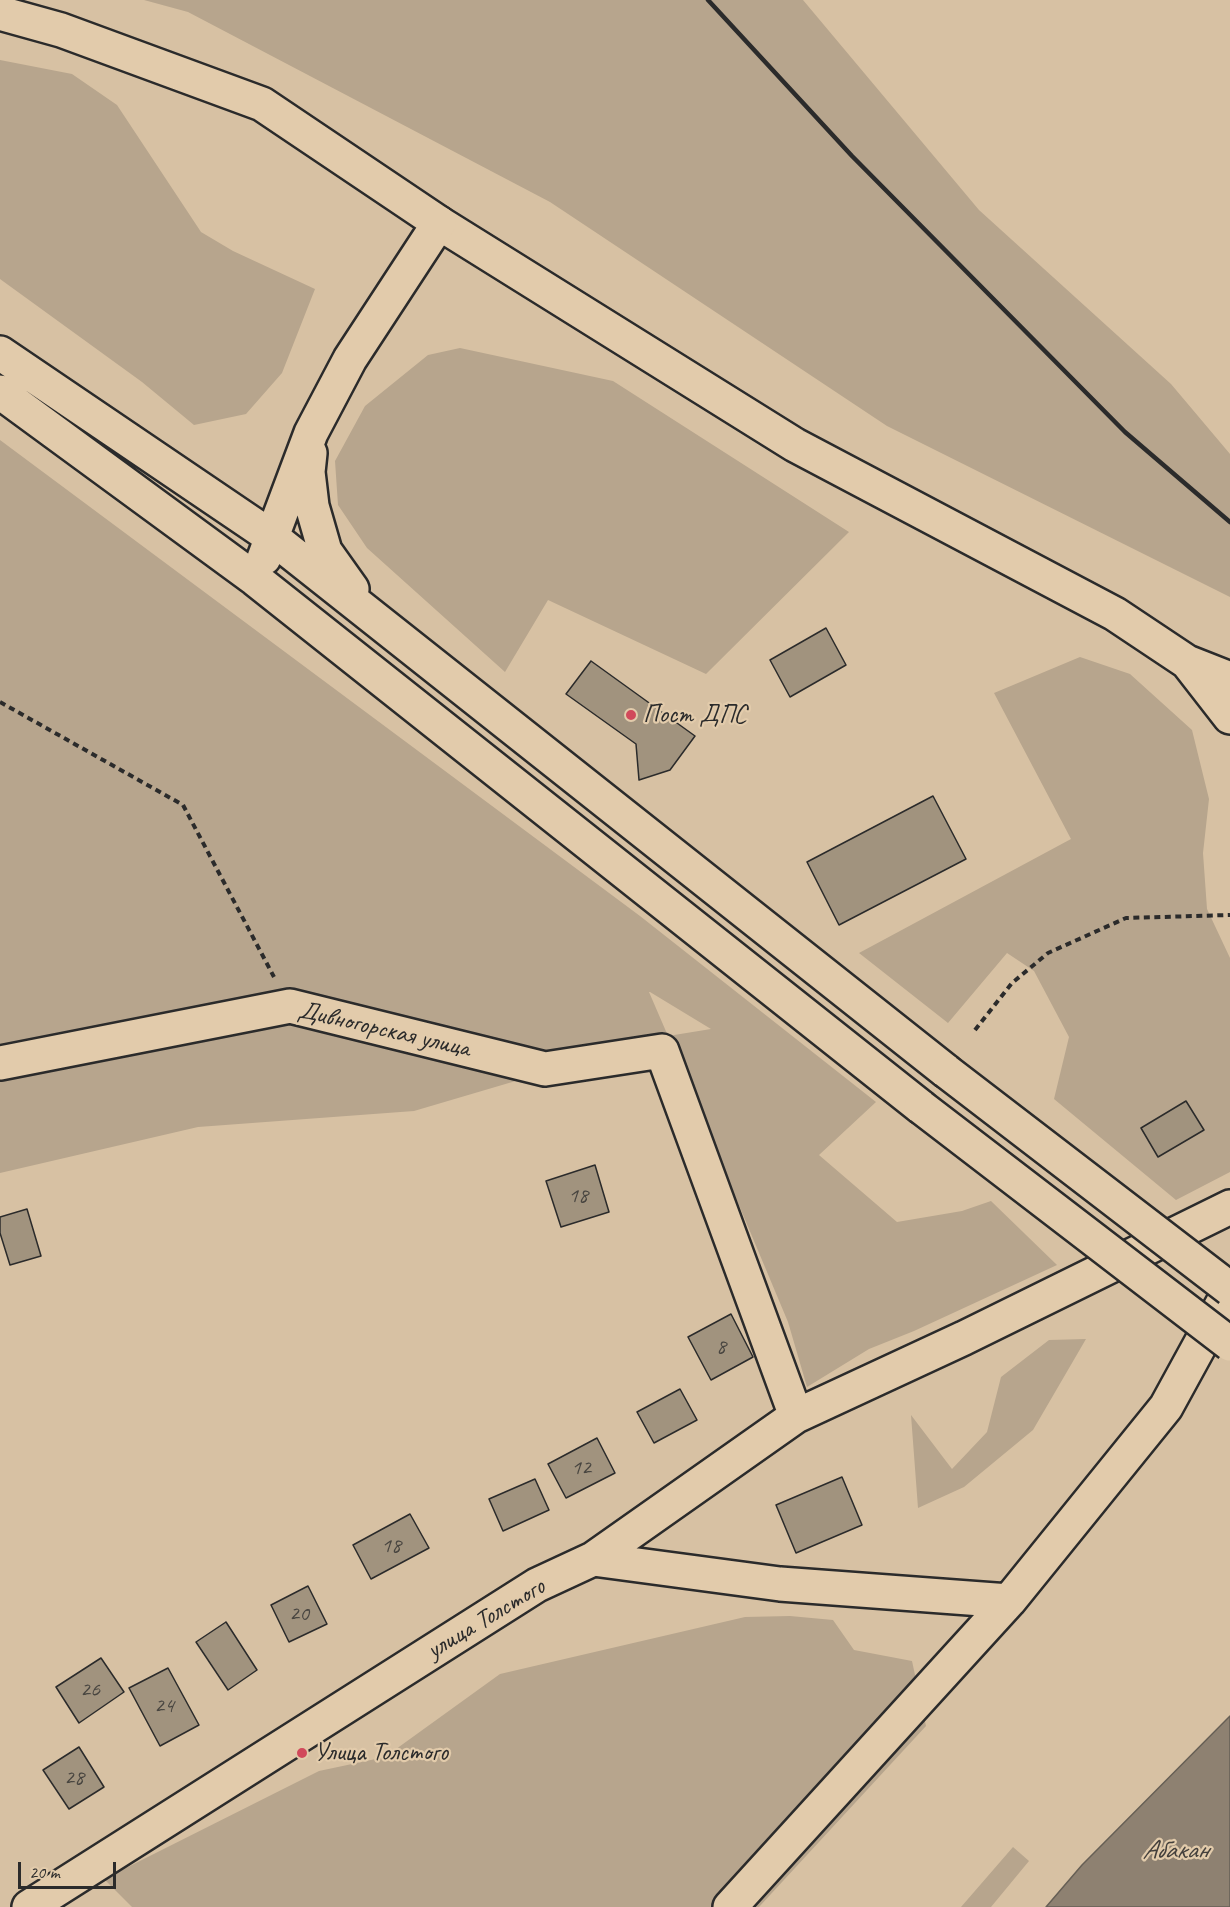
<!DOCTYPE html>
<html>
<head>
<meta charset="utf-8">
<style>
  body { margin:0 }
  #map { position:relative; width:1230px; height:1907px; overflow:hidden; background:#d7c1a3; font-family:Caveat,sans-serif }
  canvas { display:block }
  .scale { position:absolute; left:18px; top:1862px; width:98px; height:27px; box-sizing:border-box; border:3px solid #2b2b2b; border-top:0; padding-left:8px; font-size:18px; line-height:21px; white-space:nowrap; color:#2b2b2b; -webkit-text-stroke:4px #e2cbab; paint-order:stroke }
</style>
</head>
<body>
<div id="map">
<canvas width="1230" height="1907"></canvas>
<div class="scale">20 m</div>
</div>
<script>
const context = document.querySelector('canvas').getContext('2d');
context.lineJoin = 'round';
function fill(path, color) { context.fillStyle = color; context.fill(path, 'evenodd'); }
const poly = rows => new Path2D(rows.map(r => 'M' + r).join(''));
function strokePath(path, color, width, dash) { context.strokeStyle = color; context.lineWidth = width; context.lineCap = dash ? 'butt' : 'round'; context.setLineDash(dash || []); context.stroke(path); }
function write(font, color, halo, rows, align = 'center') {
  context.font = font + ' Caveat,sans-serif'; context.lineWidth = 4.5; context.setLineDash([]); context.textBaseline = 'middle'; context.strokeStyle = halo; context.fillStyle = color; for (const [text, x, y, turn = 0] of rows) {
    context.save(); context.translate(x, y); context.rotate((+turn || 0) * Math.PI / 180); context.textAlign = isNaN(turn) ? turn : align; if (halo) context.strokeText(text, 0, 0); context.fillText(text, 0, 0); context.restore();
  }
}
fill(poly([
  [144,0,803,0,979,210,1171,384,1230,454,1230,597,887,426,550,202,188,12],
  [0,60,72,74,117,105,201,232,233,251,315,289,282,373,246,414,194,425,142,382,0,279],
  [460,348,613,381,849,532,706,674,548,600,505,672,367,548,338,505,335,461,365,406,428,355],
  [0,440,640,916,876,1102,819,1155,897,1222,962,1211,991,1201,1057,1265,914,1331,869,1349,807,1387,788,1322,668,1036,414,1111,198,1127,0,1173],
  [649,992,650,992,711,1029,668,1036],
  [1080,657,1130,674,1192,730,1209,799,1203,853,1207,909,1230,958,1230,1172,1176,1200,1054,1099,1069,1037,1034,971,1007,953,948,1023,859,953,1071,839,994,693],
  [1086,1339,1033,1430,964,1487,918,1508,911,1415,952,1469,987,1432,1001,1377,1049,1340],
  [790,1616,833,1620,854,1650,912,1661,926,1726,759,1907,132,1907,104,1879,319,1771,385,1757,500,1674,745,1617],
  [1013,1847,1029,1861,991,1907,961,1907]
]), '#b7a58d');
const water = poly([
  [1230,1716,1230,1907,1046,1907,1082,1865,1230,1716]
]);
fill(water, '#8e8171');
strokePath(water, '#665f55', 1.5);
const building = poly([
  [826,628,846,665,790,697,770,660,826,628],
  [591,661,695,736,670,770,639,780,636,744,566,694,591,661],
  [933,796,966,859,839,925,807,862,933,796],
  [1186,1101,1204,1130,1158,1157,1141,1128,1186,1101],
  [595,1165,609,1212,561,1227,546,1181,595,1165],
  [27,1209,41,1256,10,1265,0,1233,0,1217,27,1209],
  [731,1314,753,1357,711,1380,688,1337,731,1314],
  [680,1389,697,1420,654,1443,637,1412,680,1389],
  [597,1438,615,1473,566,1498,548,1464,597,1438],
  [842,1477,862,1525,796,1553,776,1505,842,1477],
  [535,1479,549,1510,503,1531,489,1499,535,1479],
  [410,1514,429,1548,371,1579,353,1545,410,1514],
  [308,1586,327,1624,289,1642,271,1605,308,1586],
  [226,1622,257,1670,228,1690,196,1642,226,1622],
  [101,1658,124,1692,79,1723,56,1687,101,1658],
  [168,1668,199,1725,160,1746,129,1688,168,1668],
  [79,1747,104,1787,69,1809,43,1770,79,1747]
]);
fill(building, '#a1937e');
strokePath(building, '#2b2b2b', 1.5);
const minor = poly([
  [439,223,795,445,1115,614,1187,662,1230,679],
  [1188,663,1230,717],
  [0,1063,290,1006,545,1069,662,1051,796,1416],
  [593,1559,796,1416,964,1338,1230,1207],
  [29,1907,537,1585,593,1559,780,1584,1009,1601],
  [730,1907,1009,1601,1166,1407,1230,1290]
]);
const major = poly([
  [0,13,61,30,262,104,439,223,350,359,311,433,264,558],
  [0,353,273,538,946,1071],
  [0,392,255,579,921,1107],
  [310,453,308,472,312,506,325,551,352,589]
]);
strokePath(minor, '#2b2b2b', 38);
strokePath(major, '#2b2b2b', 38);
strokePath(poly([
  [0,702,183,805,274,977],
  [975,1030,1012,983,1048,953,1126,918,1230,915]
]), '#2b2b2b', 4, [6, 4.5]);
strokePath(minor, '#e2cbab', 33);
strokePath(major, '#e2cbab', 33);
strokePath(poly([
  [708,0,852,156,1125,432,1230,522]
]), '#2b2b2b', 4.5);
const majorBridge = poly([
  [946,1071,1230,1289],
  [921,1107,1230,1344]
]);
strokePath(majorBridge, '#2b2b2b', 38, []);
strokePath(majorBridge, '#e2cbab', 33);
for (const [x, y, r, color] of [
  [631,715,6,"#d1495b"],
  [302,1753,6,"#d1495b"]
]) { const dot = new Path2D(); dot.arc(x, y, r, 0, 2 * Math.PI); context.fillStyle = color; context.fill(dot); strokePath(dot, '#e2cbab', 2); }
write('22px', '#484540', null, [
  ["18",578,1196],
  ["8",721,1347],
  ["12",581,1468],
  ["18",391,1546],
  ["20",299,1614],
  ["26",90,1690],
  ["24",164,1706],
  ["28",74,1778]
]);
write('26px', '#2b2b2b', '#e2cbab', [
  ["Пост ДПС",643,715],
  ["Улица Толстого",314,1753]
], 'left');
write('26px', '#2b2b2b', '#e2cbab', [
  ["Дивногорская улица",384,1030,13],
  ["улица Толстого",486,1619,-31]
]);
write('italic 27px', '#44403c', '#e2cbab', [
  ["Абакан",1175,1851]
]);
</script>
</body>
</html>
